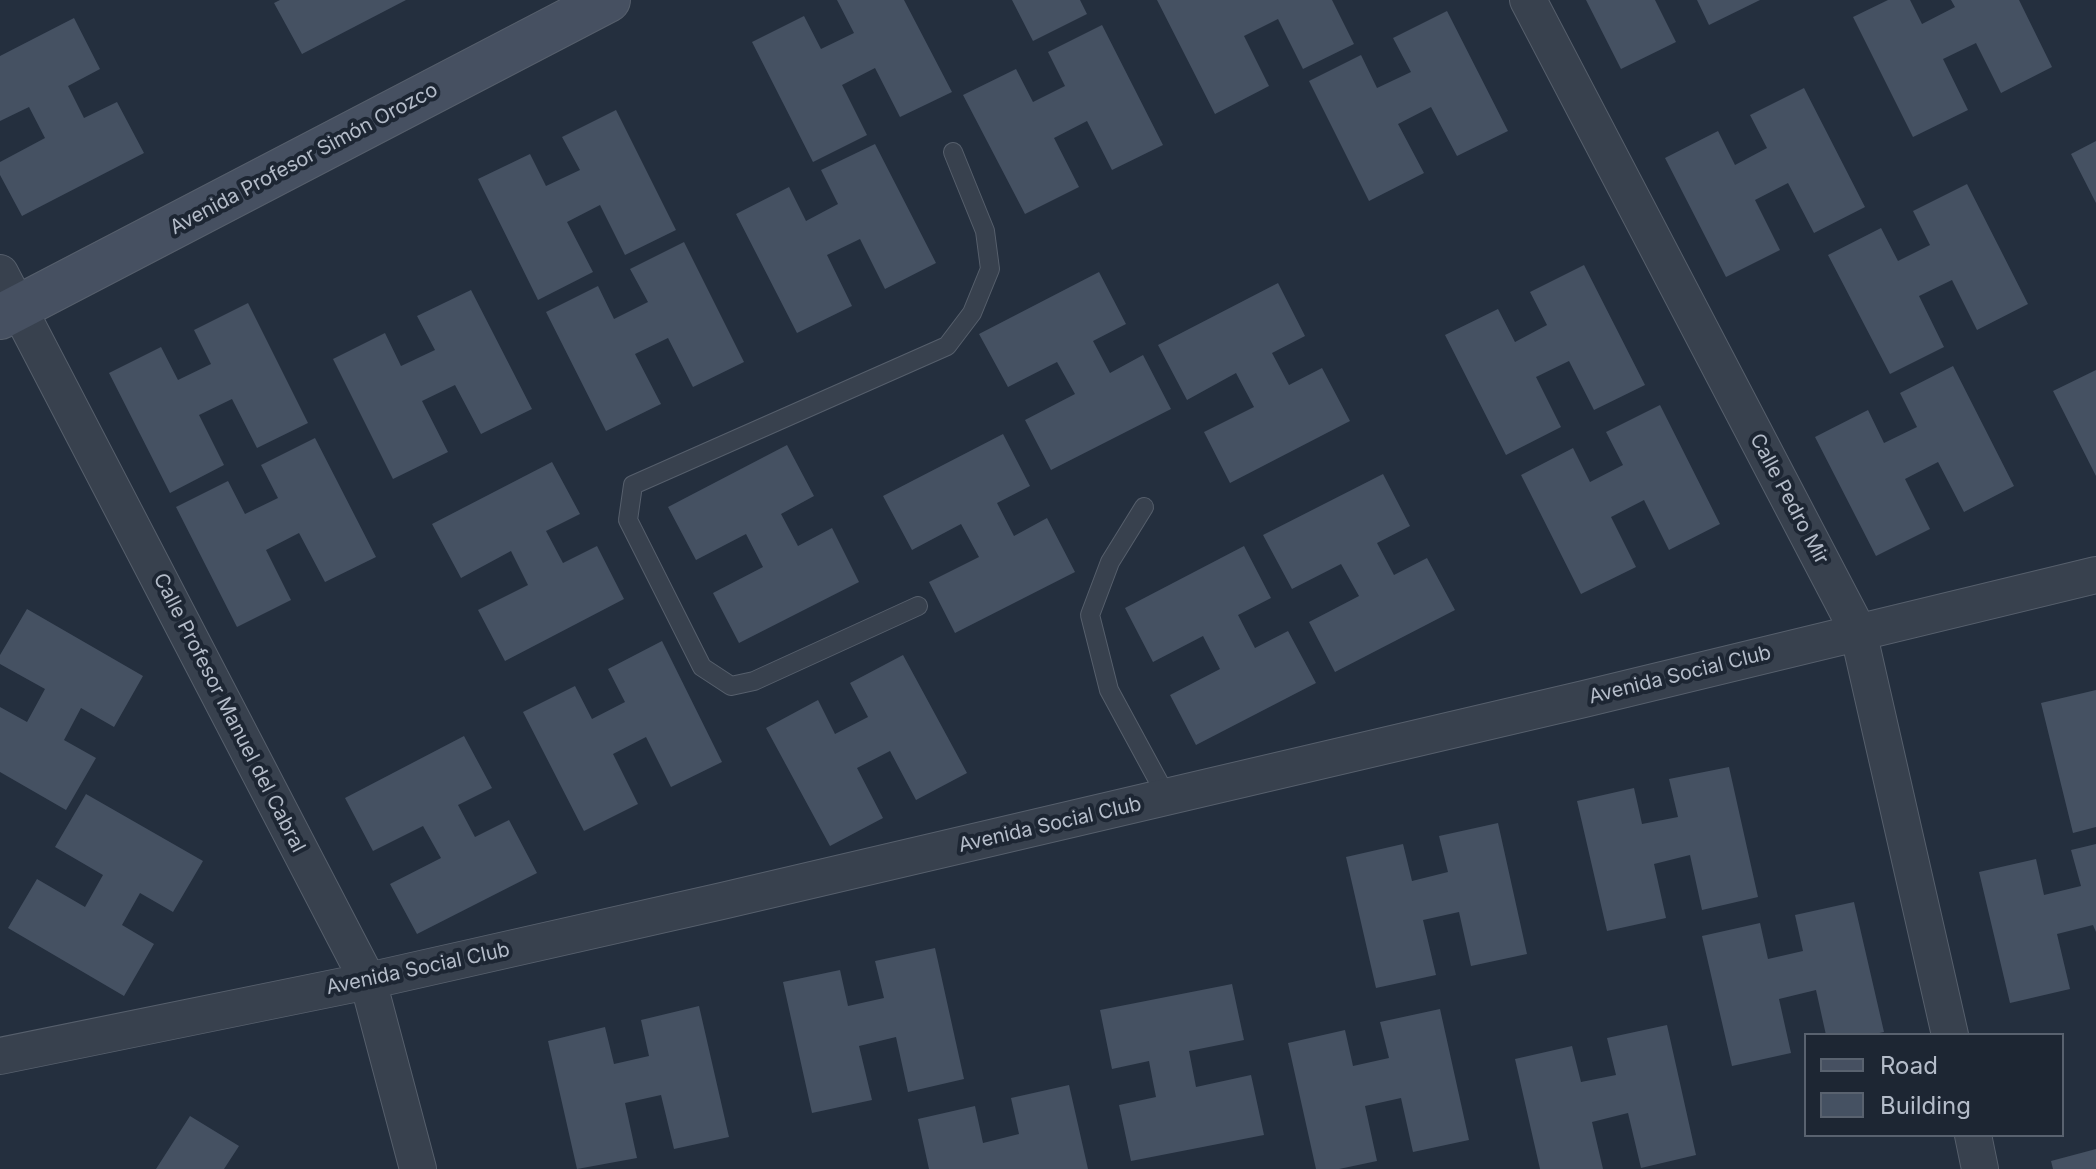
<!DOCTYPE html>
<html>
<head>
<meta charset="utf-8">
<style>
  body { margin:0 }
  #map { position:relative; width:2096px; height:1169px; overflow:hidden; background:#242f3e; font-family:Inter,sans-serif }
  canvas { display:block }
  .legend { position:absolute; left:1804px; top:1033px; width:260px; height:104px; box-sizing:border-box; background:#1d2633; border:2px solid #59626f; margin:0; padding:10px 14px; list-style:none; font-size:24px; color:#b4bcc9 }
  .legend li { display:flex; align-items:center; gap:16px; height:40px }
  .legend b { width:40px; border:2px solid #59626f }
</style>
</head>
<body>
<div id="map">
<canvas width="2096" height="1169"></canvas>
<ul class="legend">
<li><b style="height:10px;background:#465061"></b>Road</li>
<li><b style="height:22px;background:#455162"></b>Building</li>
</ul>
</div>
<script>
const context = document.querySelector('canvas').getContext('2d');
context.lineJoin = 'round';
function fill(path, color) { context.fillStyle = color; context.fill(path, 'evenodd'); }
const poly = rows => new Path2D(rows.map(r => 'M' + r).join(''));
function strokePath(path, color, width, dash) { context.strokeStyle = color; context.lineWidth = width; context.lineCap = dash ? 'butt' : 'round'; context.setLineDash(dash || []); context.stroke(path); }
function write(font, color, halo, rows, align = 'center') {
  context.font = font + ' Inter,sans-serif'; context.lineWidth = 8; context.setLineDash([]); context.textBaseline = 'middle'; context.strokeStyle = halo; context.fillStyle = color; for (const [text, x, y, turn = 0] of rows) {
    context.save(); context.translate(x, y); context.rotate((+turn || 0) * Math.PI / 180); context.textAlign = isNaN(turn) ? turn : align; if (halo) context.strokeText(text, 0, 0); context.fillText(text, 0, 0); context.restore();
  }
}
fill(poly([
  [280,0,406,0,302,54,274,3],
  [837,0,904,0,952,92,900,117,875,68,842,85,867,135,813,162,752,42,804,16,821,49,854,33],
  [1012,0,1080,0,1087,14,1033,41],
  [1157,0,1332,0,1354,44,1303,69,1278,19,1244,36,1269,86,1215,114],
  [1586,0,1655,0,1676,42,1621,69],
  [1697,0,1760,0,1709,25],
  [1888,0,1910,0,1922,24,1955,7,1951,0,2019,0,2052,67,2001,93,1976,43,1943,59,1968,110,1913,137,1853,17],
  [1447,11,1508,131,1457,156,1431,107,1398,124,1424,173,1369,201,1309,81,1361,55,1377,88,1411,72,1393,38],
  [74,18,100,69,68,86,84,118,117,102,144,153,22,216,0,175,0,162,45,138,29,107,0,121,0,56],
  [1102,25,1163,145,1112,170,1087,121,1054,138,1079,187,1025,214,963,95,1016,69,1033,102,1065,86,1048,52],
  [1804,88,1865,207,1814,233,1788,183,1755,200,1780,250,1726,277,1665,158,1718,131,1735,165,1767,148,1750,115],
  [616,110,676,230,625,255,600,205,567,222,593,272,538,300,478,179,530,154,546,186,580,170,562,137],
  [2096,141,2096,203,2071,154],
  [875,144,936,263,885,289,860,239,827,255,852,306,797,333,736,214,789,187,806,221,838,204,821,170],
  [1967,184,2028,304,1977,330,1952,280,1919,296,1944,347,1890,374,1828,255,1881,228,1898,261,1930,245,1913,211],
  [684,242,744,362,693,387,668,338,635,354,661,404,606,431,546,312,598,286,614,319,648,302,630,269],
  [1584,265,1645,385,1594,410,1569,361,1536,377,1561,427,1506,455,1445,335,1498,309,1515,342,1547,325,1530,292],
  [1099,272,1126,324,1093,341,1110,373,1143,355,1171,409,1051,470,1025,420,1075,394,1057,362,1008,387,979,334],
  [1278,283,1305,336,1272,353,1289,385,1322,368,1350,421,1230,483,1204,432,1254,407,1236,373,1187,400,1158,345],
  [471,290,532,409,481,434,455,385,422,401,448,452,393,479,333,359,385,333,401,366,435,350,417,316],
  [248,303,308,423,257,448,232,399,199,415,224,465,170,493,109,373,161,347,178,380,211,364,194,330],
  [1953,366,2014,486,1964,512,1938,462,1905,479,1930,529,1876,556,1815,437,1868,410,1884,443,1917,427,1900,393],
  [2096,370,2096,476,2053,391],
  [1660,405,1720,524,1669,550,1644,500,1611,517,1636,567,1581,594,1521,475,1573,448,1590,482,1623,465,1606,432],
  [1003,434,1030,486,997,503,1014,536,1047,518,1075,572,955,633,929,582,979,557,961,524,912,550,883,496],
  [315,438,376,557,325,582,299,533,266,550,291,600,237,627,176,507,228,481,245,514,278,498,261,465],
  [787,445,814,496,781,514,798,546,832,528,859,582,739,643,713,593,763,567,746,534,696,560,668,507],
  [552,462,580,514,546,531,563,563,597,546,624,599,505,661,478,610,528,585,511,551,461,578,432,524],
  [1383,474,1410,526,1377,543,1394,575,1427,558,1455,610,1335,672,1309,622,1359,596,1341,564,1292,589,1263,535],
  [1244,546,1271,598,1238,615,1255,648,1288,631,1316,683,1196,745,1170,695,1220,669,1203,636,1153,662,1125,608],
  [27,609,143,676,114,727,81,708,64,740,96,758,66,810,0,772,0,707,27,722,45,689,0,664,0,655],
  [662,641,722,762,671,787,646,737,613,754,638,804,584,831,523,712,575,686,592,719,625,702,608,669],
  [903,655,967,773,916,800,890,751,857,768,883,818,830,846,766,728,818,700,835,734,868,717,850,683],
  [2096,690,2096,827,2073,833,2041,703],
  [464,736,492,788,458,805,475,837,509,820,537,873,417,934,390,884,441,858,423,826,373,851,345,798],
  [1729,767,1758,897,1702,910,1690,855,1654,864,1666,918,1607,931,1577,801,1634,788,1642,824,1678,817,1669,779],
  [86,794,203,861,173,912,140,893,122,925,154,944,124,996,8,928,37,879,85,907,103,875,55,847],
  [1498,823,1527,954,1471,966,1459,912,1423,920,1436,975,1376,988,1346,857,1403,844,1412,881,1448,872,1439,836],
  [2096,844,2096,932,2093,925,2057,934,2070,989,2010,1003,1979,872,2036,859,2044,895,2081,886,2071,850],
  [1854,902,1884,1032,1870,1035,1826,1035,1816,990,1779,999,1791,1053,1732,1066,1702,936,1760,923,1768,959,1803,951,1795,915],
  [935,948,964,1079,908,1092,896,1037,859,1046,872,1100,812,1113,783,982,840,970,848,1006,884,998,875,961],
  [1232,984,1244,1040,1189,1051,1196,1087,1251,1075,1264,1135,1131,1161,1119,1105,1156,1097,1153,1082,1149,1061,1112,1069,1100,1010],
  [699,1006,729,1137,674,1149,661,1095,625,1103,637,1158,577,1169,548,1041,605,1027,614,1064,649,1056,641,1020],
  [1440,1009,1469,1140,1413,1152,1401,1098,1365,1106,1377,1161,1339,1169,1316,1169,1288,1043,1345,1030,1353,1066,1389,1058,1380,1022],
  [1667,1025,1696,1155,1641,1168,1628,1113,1592,1122,1603,1169,1540,1169,1515,1059,1572,1046,1581,1082,1616,1075,1607,1038],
  [1069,1085,1088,1169,929,1169,918,1119,975,1106,983,1143,1019,1134,1011,1098],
  [190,1116,239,1146,224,1169,156,1169],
  [2096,1149,2096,1169,2053,1169,2051,1161]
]), '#455162');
const service = poly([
  [1144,507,1110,562,1090,615,1109,690,1167,797],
  [918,606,754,681,731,686,702,667,628,520,633,485,947,346,972,313,990,269,985,231,953,152]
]);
const minor = poly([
  [1528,0,1858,631,1950,1035],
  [0,273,368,981,418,1169],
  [0,1056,368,981,722,901,1584,699,2096,575],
  [1973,1135,1980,1169]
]);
const secondary = poly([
  [0,317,608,0]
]);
strokePath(service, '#565f6c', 20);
strokePath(minor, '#565f6c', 38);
strokePath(secondary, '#565f6c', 46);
strokePath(service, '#38414e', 18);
strokePath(minor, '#38414e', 36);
strokePath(secondary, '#465061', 44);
write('20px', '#b4bcc9', '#1d2633', [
  ["Avenida Profesor Simón Orozco",304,159,-28],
  ["Calle Pedro Mir",1789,499,62],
  ["Avenida Social Club",1680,675,-14],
  ["Calle Profesor Manuel del Cabral",229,713,63],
  ["Avenida Social Club",1050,825,-13],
  ["Avenida Social Club",418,969,-12]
]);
</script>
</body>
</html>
